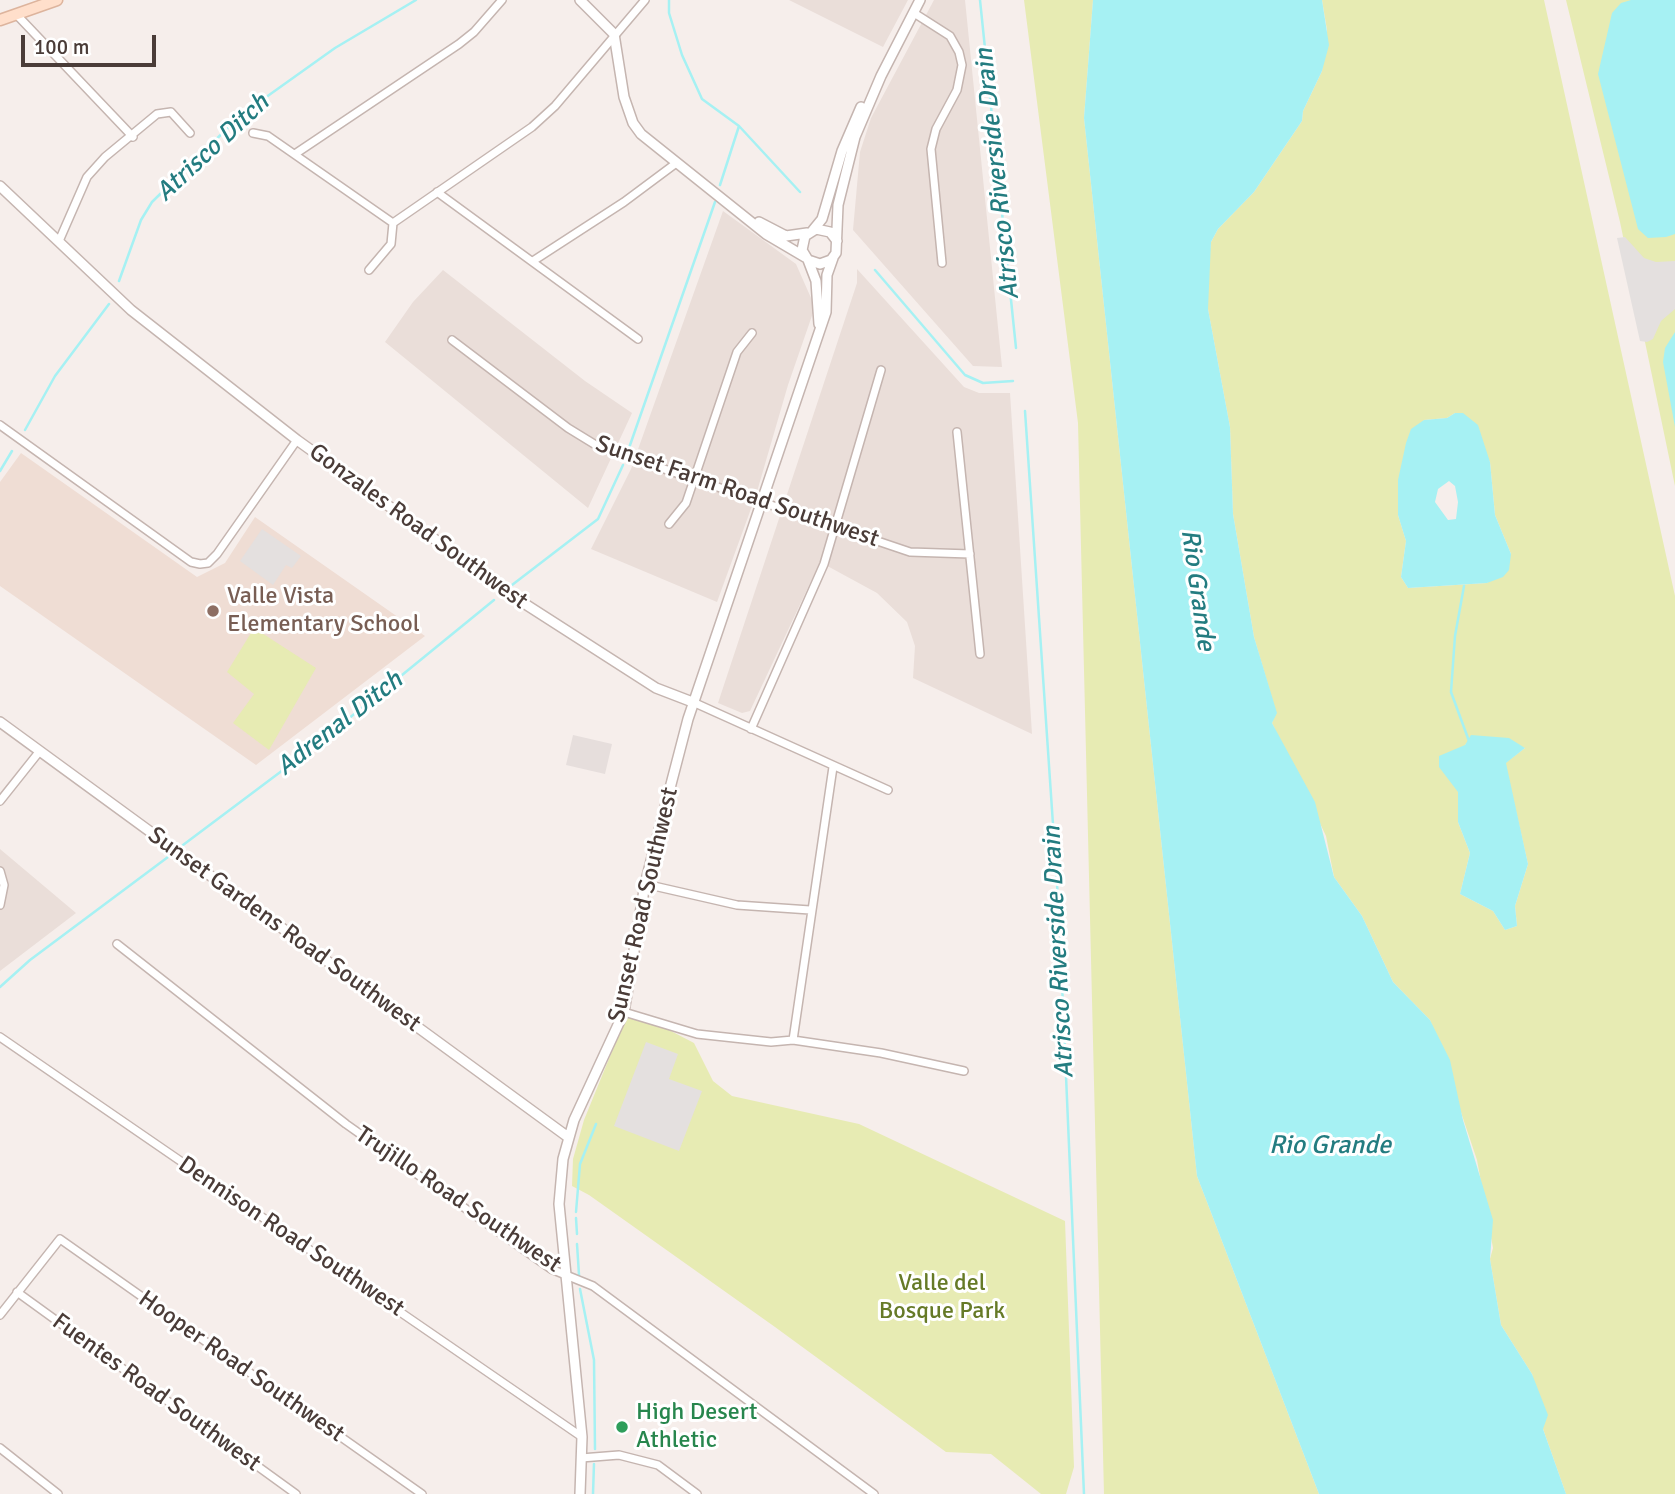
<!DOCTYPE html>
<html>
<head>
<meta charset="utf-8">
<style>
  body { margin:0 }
  #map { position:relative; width:1675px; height:1494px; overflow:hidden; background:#f6eeeb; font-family:Signika,sans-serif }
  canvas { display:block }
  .scale { position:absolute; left:21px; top:35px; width:135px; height:32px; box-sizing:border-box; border:4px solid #4a3c38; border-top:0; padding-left:9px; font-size:21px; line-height:24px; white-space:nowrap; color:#4a3c38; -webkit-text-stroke:5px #fff; paint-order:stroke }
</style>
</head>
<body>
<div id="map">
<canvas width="1675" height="1494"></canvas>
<div class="scale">100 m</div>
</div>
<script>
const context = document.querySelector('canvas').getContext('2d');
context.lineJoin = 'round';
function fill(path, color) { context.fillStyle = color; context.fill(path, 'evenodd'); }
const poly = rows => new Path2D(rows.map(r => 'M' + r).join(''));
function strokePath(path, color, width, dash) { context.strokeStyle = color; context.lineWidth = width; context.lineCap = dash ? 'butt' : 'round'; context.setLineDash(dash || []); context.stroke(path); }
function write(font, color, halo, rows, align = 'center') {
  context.font = font + ' Signika,sans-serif'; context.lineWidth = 6; context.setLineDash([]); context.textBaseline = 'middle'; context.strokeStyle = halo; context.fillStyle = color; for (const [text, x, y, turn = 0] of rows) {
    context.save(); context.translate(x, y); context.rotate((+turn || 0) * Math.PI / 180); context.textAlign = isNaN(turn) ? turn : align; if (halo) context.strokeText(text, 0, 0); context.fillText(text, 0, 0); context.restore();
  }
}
fill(poly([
  [789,0,908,0,883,47],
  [934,0,965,0,1002,367,973,366,853,230,860,152,871,118],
  [723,211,796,264,815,307,788,385,756,495,717,602,591,549,631,469],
  [857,269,964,387,979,393,1010,393,1032,734,913,678,915,646,907,622,877,593,820,562,750,711,742,713,718,703,857,283],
  [443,270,585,381,632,413,588,508,385,342,413,302],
  [0,849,76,913,0,971]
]), '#eaded9');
fill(poly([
  [573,735,612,744,605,774,566,765]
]), '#e6dedc');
fill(poly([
  [21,453,197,577,225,563,255,517,425,636,256,765,0,586,0,482]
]), '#efddd4');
fill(poly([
  [1024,0,1093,0,1084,118,1197,1176,1319,1494,1104,1494,1078,423],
  [1322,0,1544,0,1675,596,1675,1494,1566,1494,1543,1429,1532,1374,1501,1325,1490,1259,1493,1248,1477,1160,1430,1020,1393,982,1362,916,1334,877,1326,836,1272,723,1276,712,1254,637,1233,514,1230,427,1208,309,1208,262,1211,242,1218,229,1254,192,1302,121,1303,111,1322,71,1327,30],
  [1455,413,1490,462,1495,515,1511,554,1487,583,1408,588,1401,577,1406,541,1398,515,1424,420,1447,418],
  [1469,741,1525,748,1505,763,1528,864,1515,906,1517,926,1505,930,1493,911,1460,894,1470,853,1458,822,1458,792,1465,745],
  [1566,0,1675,0,1675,486,1620,222],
  [254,628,316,668,269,750,233,723,254,694,227,672],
  [626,1017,669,1030,694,1043,713,1081,732,1096,859,1124,1065,1221,1074,1467,1066,1494,1041,1494,991,1454,946,1452,775,1327,589,1195,572,1186,573,1159,584,1120]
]), '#e7ebb3');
fill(poly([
  [1625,237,1644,258,1656,262,1675,261,1675,309,1661,321,1653,339,1647,342,1640,341,1617,238],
  [262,529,301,556,292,568,286,565,273,585,240,561],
  [646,1042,678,1054,669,1079,702,1091,679,1151,614,1126]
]), '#e4e0df');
fill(poly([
  [1093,0,1322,0,1329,45,1322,71,1303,111,1302,121,1254,192,1218,229,1211,242,1208,309,1230,427,1233,514,1254,637,1277,713,1272,723,1315,802,1334,877,1362,916,1393,982,1430,1020,1450,1060,1463,1120,1493,1220,1490,1259,1501,1325,1532,1374,1548,1415,1543,1429,1566,1494,1319,1494,1197,1176,1084,118],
  [1631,0,1675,0,1675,234,1666,237,1648,238,1638,229,1598,74,1612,13,1621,3],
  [1675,332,1675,427,1663,362,1665,348],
  [1455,413,1463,413,1478,425,1490,462,1495,515,1511,554,1509,570,1503,577,1487,583,1408,588,1401,577,1406,541,1398,515,1398,480,1406,443,1411,429,1424,420,1447,418],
  [1449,481,1455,486,1458,502,1456,519,1448,520,1435,502,1438,489],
  [1471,735,1509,738,1525,748,1506,763,1528,864,1515,906,1517,926,1505,930,1493,911,1460,894,1470,853,1458,822,1458,792,1439,767,1439,756,1465,745]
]), '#a6f1f3');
strokePath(poly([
  [669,0,669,13,682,55,702,99,739,126,800,192],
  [980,0,1016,348],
  [720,185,739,126],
  [875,270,965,375,983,383,1013,381],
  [119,281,141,220,152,202,241,115,335,48,416,0],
  [1025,411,1059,913,1084,1494],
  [25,430,55,376,109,304],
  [629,448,715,202],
  [0,471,12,451],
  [512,585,598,519,623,465],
  [1464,586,1455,636,1451,692,1469,741],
  [183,845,315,746,494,600],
  [0,987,30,960,168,857],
  [576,1212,580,1164,596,1124],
  [576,1218,577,1234],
  [577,1244,579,1275],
  [580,1289,594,1360,595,1449],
  [593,1494,594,1464]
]), '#a6f1f3', 2.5);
const minor = poly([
  [914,13,950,36,959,52,962,65,957,90,936,129,931,149,942,263],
  [16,14,133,137],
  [253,133,268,136,393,223],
  [295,154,459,44,474,32,502,0],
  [437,192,638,339],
  [59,241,87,177,105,157,157,114,171,112,190,133],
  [533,261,624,202,675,164],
  [369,270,391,244,393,223,532,127,555,106,645,0],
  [452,340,568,428,599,447,910,552,970,554],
  [0,425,191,562,200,564,208,563,217,554,297,440],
  [957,432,980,654],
  [669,524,686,503,737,352,752,333],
  [695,703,888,790],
  [751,729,824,564,881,370],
  [0,801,39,752],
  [0,871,4,885,0,905],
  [645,884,737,905,810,910],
  [117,944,346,1124,551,1269,593,1286,874,1494],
  [624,1012,697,1034,771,1042,793,1040,881,1053,964,1071],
  [0,1037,582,1437],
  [793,1040,833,767],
  [17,1292,296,1494],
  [0,1315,60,1239,422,1494],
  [0,1448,58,1494],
  [581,1458,619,1455,658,1465,697,1494]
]);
const tertiary = poly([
  [580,0,614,34,624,97,633,123,641,134,766,234,805,257],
  [0,186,131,310,297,440,522,602,656,688,695,703],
  [759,222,786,236,807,233],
  [813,230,822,219,842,151,861,107],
  [837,241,830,232,816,229,805,236,802,250,808,260,820,264,831,260,836,253,838,205,855,137,881,76,920,0],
  [808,260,816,281,819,324],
  [0,722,568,1137],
  [580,1494,582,1437,559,1204,563,1159,574,1120,624,1012,645,884,688,719,826,312,827,275,833,258]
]);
const secondary = poly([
  [0,20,57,0]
]);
strokePath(minor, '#c5b5b0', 10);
strokePath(tertiary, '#c5b5b0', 12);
strokePath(secondary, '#ddb49d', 13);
strokePath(minor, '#fff', 7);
strokePath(tertiary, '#fff', 9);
strokePath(secondary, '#ffdfcb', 10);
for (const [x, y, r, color] of [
  [213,611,7,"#8d6e63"],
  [622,1427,7,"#2e9e5b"]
]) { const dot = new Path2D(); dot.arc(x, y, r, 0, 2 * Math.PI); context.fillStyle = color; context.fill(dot); strokePath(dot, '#fff', 2.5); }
write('24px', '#4a3c38', '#fff', [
  ["Sunset Farm Road Southwest",737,492,19],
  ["Gonzales Road Southwest",418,527,36],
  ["Sunset Road Southwest",644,905,-77],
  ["Sunset Gardens Road Southwest",284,930,36],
  ["Trujillo Road Southwest",458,1200,34],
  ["Dennison Road Southwest",291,1237,34],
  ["Hooper Road Southwest",241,1367,35],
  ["Fuentes Road Southwest",156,1393,36]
]);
write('24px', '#785e54', '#fff', [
  ["Valle Vista",227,597],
  ["Elementary School",227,625]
], 'left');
write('24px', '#667a27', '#fff', [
  ["Valle del",942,1284],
  ["Bosque Park",942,1312]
]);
write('24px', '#27864d', '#fff', [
  ["High Desert",636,1413],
  ["Athletic",636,1441]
], 'left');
write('italic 26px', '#237c80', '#fff', [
  ["Atrisco Ditch",213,148,-43],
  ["Atrisco Riverside Drain",998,174,-96],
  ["Rio Grande",1197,590,82],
  ["Adrenal Ditch",340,724,-38],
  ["Atrisco Riverside Drain",1059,952,-93],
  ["Rio Grande",1330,1146]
]);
</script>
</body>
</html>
